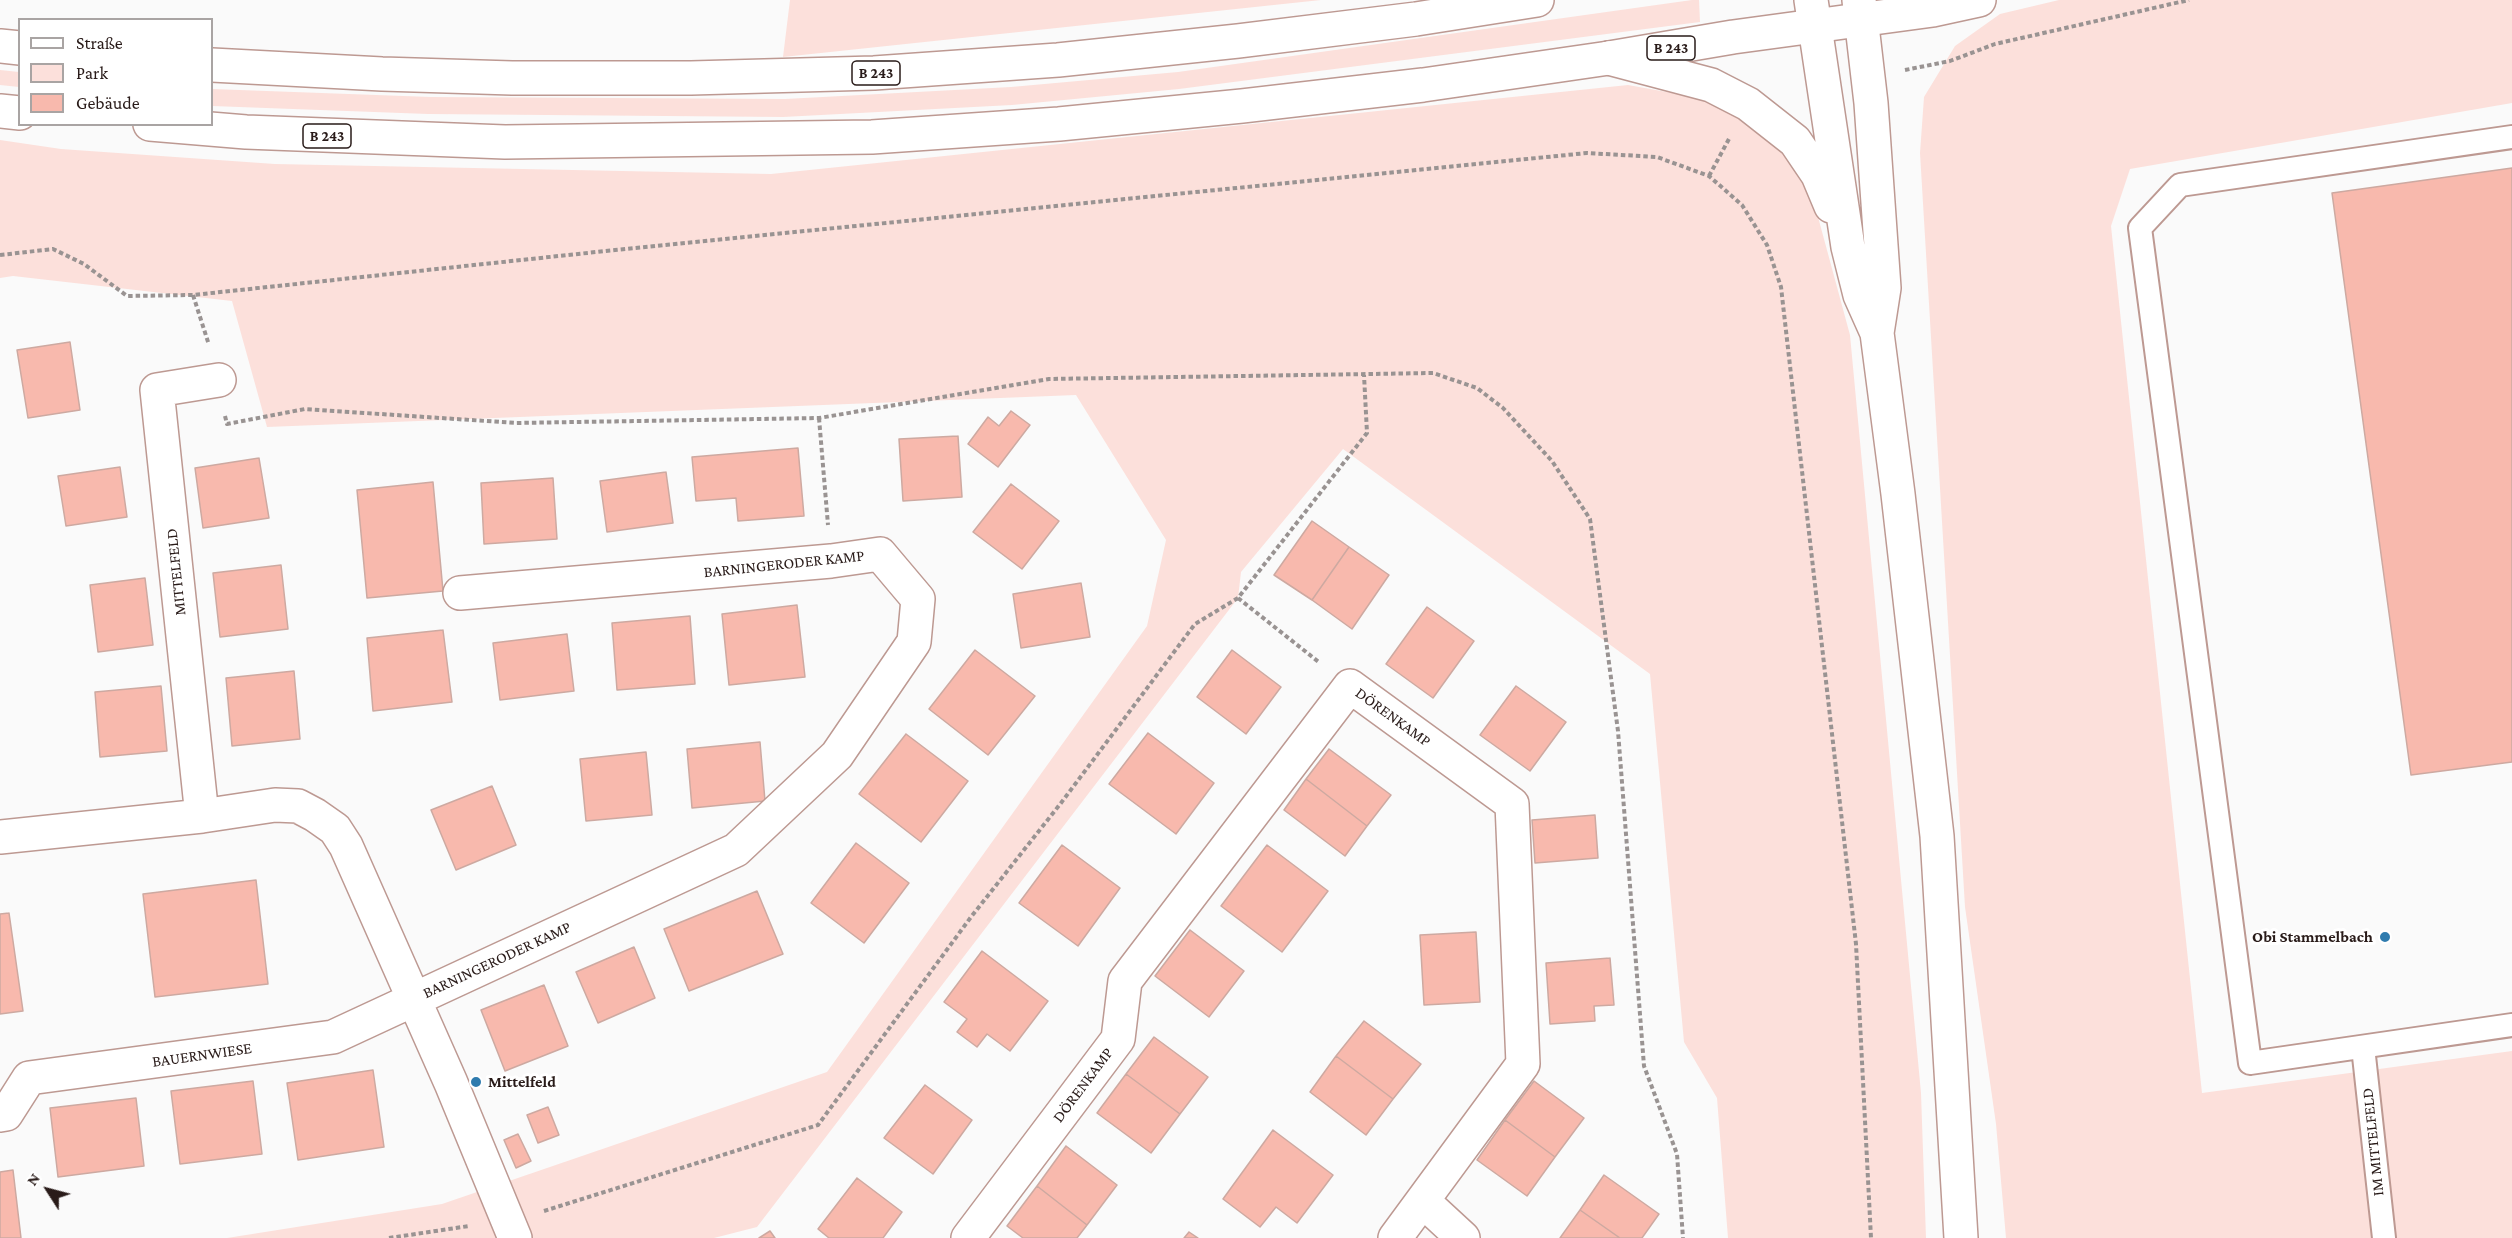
<!DOCTYPE html>
<html>
<head>
<meta charset="utf-8">
<style>
  body { margin:0 }
  #map { position:relative; width:2512px; height:1238px; overflow:hidden; background:#fafafa; font-family:"Crimson Pro",serif }
  canvas { display:block }
  .legend { position:absolute; left:18px; top:18px; width:195px; height:108px; box-sizing:border-box; background:#fff; border:2px solid #a9a4a3; margin:0; padding:8px 10px; list-style:none; font-size:18px; color:#291b19 }
  .legend li { display:flex; align-items:center; gap:12px; height:30px }
  .legend b { width:30px; border:2px solid #a9a4a3 }
  .north { position:absolute; left:18px; top:1160px; width:60px; height:60px; -webkit-text-stroke:4px #fff; paint-order:stroke; rotate:306deg; font-size:16px; font-weight:700; line-height:24px; text-align:center; color:#291b19 }
  .north::after { content:''; display:block; margin:auto; width:21px; height:27px; background:#291b19; clip-path:polygon(50% 0,100% 100%,50% 72%,0 100%) }
</style>
</head>
<body>
<div id="map">
<canvas width="2512" height="1238"></canvas>
<ul class="legend">
<li><b style="height:8px;background:#fff"></b>Straße</li>
<li><b style="height:16px;background:#fce0db"></b>Park</li>
<li><b style="height:16px;background:#f8b9ad"></b>Gebäude</li>
</ul>
<div class="north">N</div>
</div>
<script>
const context = document.querySelector('canvas').getContext('2d');
context.lineJoin = 'round';
function fill(path, color) { context.fillStyle = color; context.fill(path, 'evenodd'); }
const poly = rows => new Path2D(rows.map(r => 'M' + r).join(''));
function strokePath(path, color, width, dash) { context.strokeStyle = color; context.lineWidth = width; context.lineCap = dash ? 'butt' : 'round'; context.setLineDash(dash || []); context.stroke(path); }
function write(font, color, halo, rows, align = 'center') {
  context.font = font + ' "Crimson Pro",serif'; context.lineWidth = 6; context.setLineDash([]); context.textBaseline = 'middle'; context.strokeStyle = halo; context.fillStyle = color; for (const [text, x, y, turn = 0] of rows) {
    context.save(); context.translate(x, y); context.rotate((+turn || 0) * Math.PI / 180); context.textAlign = isNaN(turn) ? turn : align; if (halo) context.strokeText(text, 0, 0); context.fillText(text, 0, 0); context.restore();
  }
}
fill(poly([
  [790,0,1321,0,783,57],
  [1692,0,1699,0,1700,22,1179,89,1012,105,783,117,428,114,212,106,212,89,431,97,785,99,1011,87,1178,72],
  [2059,0,2512,0,2512,103,2130,169,2111,226,2202,1093,2512,1051,2512,1238,2006,1238,1996,1124,1965,907,1920,153,1924,97,1955,46,2000,14],
  [0,70,19,72,19,87,0,85],
  [1628,85,1711,100,1773,140,1811,191,1850,335,1921,1093,1926,1238,1728,1238,1717,1098,1684,1042,1650,674,1343,449,1241,572,1238,598,757,1227,714,1238,227,1238,442,1204,827,1072,1147,626,1166,540,1076,395,267,427,232,301,13,276,0,278,0,140,61,149,275,164,771,174]
]), '#fce0db');
const building = poly([
  [2512,168,2512,762,2411,775,2332,193,2512,168],
  [70,342,80,410,28,418,17,350,70,342],
  [1011,411,1030,425,998,467,968,444,988,417,999,426,1011,411],
  [958,436,962,497,903,501,899,439,958,436],
  [798,448,804,516,738,521,736,498,696,501,692,457,798,448],
  [259,458,269,518,203,528,195,468,259,458],
  [120,467,127,517,66,526,58,476,120,467],
  [666,472,673,523,607,532,600,481,666,472],
  [553,478,557,539,484,544,481,483,553,478],
  [433,482,443,591,367,598,357,490,433,482],
  [1011,484,1059,521,1022,569,973,532,1011,484],
  [1312,521,1349,547,1312,600,1274,575,1312,521],
  [1349,547,1389,575,1352,629,1312,600,1349,547],
  [281,565,288,629,220,637,213,573,281,565],
  [145,578,153,645,98,652,90,585,145,578],
  [1081,583,1090,637,1021,648,1013,594,1081,583],
  [797,605,805,677,729,685,722,614,797,605],
  [1427,607,1474,641,1433,698,1386,664,1427,607],
  [690,616,695,684,617,690,612,623,690,616],
  [443,630,452,702,373,711,367,638,443,630],
  [567,634,574,691,500,700,493,643,567,634],
  [975,650,1035,696,988,755,929,709,975,650],
  [1232,650,1281,687,1246,734,1197,697,1232,650],
  [294,671,300,739,232,746,226,678,294,671],
  [161,686,167,751,100,757,95,692,161,686],
  [1516,686,1566,722,1530,771,1480,735,1516,686],
  [1148,733,1214,783,1176,834,1109,784,1148,733],
  [906,734,968,781,921,842,859,794,906,734],
  [760,742,765,801,692,808,687,749,760,742],
  [1329,749,1391,795,1367,826,1306,779,1329,749],
  [646,752,652,815,586,821,580,759,646,752],
  [1306,779,1367,826,1345,856,1284,810,1306,779],
  [492,786,516,845,456,870,431,810,492,786],
  [1595,815,1598,858,1535,863,1532,820,1595,815],
  [856,843,909,883,864,943,811,903,856,843],
  [1062,845,1120,888,1078,946,1019,903,1062,845],
  [1267,845,1328,891,1282,952,1221,906,1267,845],
  [256,880,268,984,155,997,143,894,256,880],
  [757,891,783,954,689,991,664,929,757,891],
  [9,913,23,1011,0,1014,0,914,9,913],
  [1190,930,1244,971,1209,1017,1155,976,1190,930],
  [1476,932,1480,1002,1424,1005,1420,935,1476,932],
  [634,947,655,998,598,1023,576,972,634,947],
  [982,951,1048,1001,1010,1051,987,1034,977,1047,957,1032,967,1019,944,1002,982,951],
  [1610,958,1614,1005,1594,1006,1595,1021,1550,1024,1546,963,1610,958],
  [544,985,568,1046,505,1071,481,1010,544,985],
  [1364,1021,1421,1064,1393,1099,1336,1056,1364,1021],
  [1154,1037,1208,1077,1180,1114,1126,1074,1154,1037],
  [1336,1056,1393,1099,1366,1135,1310,1092,1336,1056],
  [373,1070,384,1147,298,1160,287,1083,373,1070],
  [1126,1074,1180,1114,1151,1153,1097,1113,1126,1074],
  [253,1081,262,1154,180,1164,171,1091,253,1081],
  [1534,1081,1584,1118,1555,1157,1505,1120,1534,1081],
  [925,1085,972,1120,933,1174,884,1138,925,1085],
  [136,1098,144,1166,58,1177,50,1108,136,1098],
  [548,1107,559,1135,538,1143,527,1115,548,1107],
  [1505,1120,1555,1157,1527,1196,1477,1160,1505,1120],
  [1273,1130,1333,1175,1297,1223,1276,1207,1260,1227,1223,1199,1273,1130],
  [518,1134,531,1161,516,1168,504,1140,518,1134],
  [1066,1146,1117,1185,1087,1225,1037,1186,1066,1146],
  [13,1170,21,1238,0,1238,0,1172,13,1170],
  [1604,1175,1659,1214,1642,1238,1620,1238,1580,1210,1604,1175],
  [857,1178,902,1212,883,1238,829,1238,818,1229,857,1178],
  [1037,1186,1087,1225,1077,1238,1023,1238,1007,1226,1037,1186],
  [1580,1210,1620,1238,1560,1238,1580,1210],
  [770,1231,775,1238,759,1238,770,1231],
  [1189,1232,1198,1238,1184,1238,1189,1232]
]);
fill(building, '#f8b9ad');
strokePath(building, '#cda9a1', 1.5);
const lane = poly([
  [2512,137,2180,185,2140,228,2250,1063,2512,1025],
  [2363,1047,2384,1238]
]);
const street = poly([
  [202,816,157,390,219,380],
  [0,837,202,816,275,805,298,806,315,815,335,829,346,846,451,1083,515,1238],
  [0,1115,6,1114,29,1078,333,1037,736,850,837,755,914,642,918,599,880,554,831,561,460,593],
  [1424,1202,1463,1238],
  [968,1238,1118,1039,1125,981,1350,686,1512,804,1523,1064,1395,1238]
]);
const secondary = poly([
  [1811,0,1848,247,1860,295,1877,333,1898,494,1937,836,1961,1238],
  [1859,0,1871,103,1884,288,1877,333],
  [1609,58,1711,85,1748,104,1795,141,1818,175,1831,206]
]);
const primary = poly([
  [1609,58,1733,37,1933,10,1979,0]
]);
const highway = poly([
  [0,46,20,48],
  [212,65,382,74,512,78,691,78,874,73,1058,60,1238,41,1416,19,1537,0],
  [0,111,20,113],
  [150,124,246,132,505,142,872,137,1059,124,1242,106,1423,85,1609,58]
]);
strokePath(lane, '#bd9992', 26);
strokePath(street, '#bd9992', 36);
strokePath(secondary, '#bd9992', 36);
strokePath(primary, '#bd9992', 36);
strokePath(highway, '#bd9992', 36);
strokePath(poly([
  [1905,70,1950,61,1995,44,2189,0],
  [1709,176,1730,137],
  [0,255,53,249,84,264,127,296,193,295,615,250,1587,153,1657,157,1709,176,1742,205,1767,245,1781,287,1856,944,1871,1238],
  [193,295,209,345],
  [225,416,227,424,305,409,516,423,819,418,1049,379,1433,373,1477,388,1503,408,1552,461,1590,519,1618,731,1644,1066,1677,1154,1683,1238],
  [819,418,828,525],
  [1238,598,1320,663],
  [544,1211,818,1125,971,917,1061,803,1195,624,1238,598,1367,433,1364,375],
  [389,1238,469,1226]
]), '#999392', 4, [4.5, 3]);
strokePath(lane, '#fff', 22);
strokePath(street, '#fff', 33);
strokePath(secondary, '#fff', 33);
strokePath(primary, '#fff', 33);
strokePath(highway, '#fff', 33);
for (const [x, y, r, color] of [
  [2385,937,6,"#2f7bae"],
  [476,1082,6,"#2f7bae"]
]) { const dot = new Path2D(); dot.arc(x, y, r, 0, 2 * Math.PI); context.fillStyle = color; context.fill(dot); strokePath(dot, '#fff', 2); }
for (const [x, y, w] of [
  [1671,48,48],
  [876,73,48],
  [327,136,48]
]) { const box = new Path2D(); box.roundRect(x - w / 2, y - 12, w, 24, 4.5); context.fillStyle = '#fff'; context.fill(box); strokePath(box, '#291b19', 1.5); }
write('bold 15px', '#291b19', null, [
  ["B 243",1671,48],
  ["B 243",876,73],
  ["B 243",327,136]
]);
write('16px', '#291b19', '#fff', [
  ["BARNINGERODER KAMP",784,564,-6],
  ["MITTELFELD",176,572,-96],
  ["DÖRENKAMP",1393,717,36],
  ["BARNINGERODER KAMP",497,960,-25],
  ["BAUERNWIESE",202,1055,-8],
  ["DÖRENKAMP",1083,1085,-53],
  ["IM MITTELFELD",2373,1142,-96]
]);
write('bold 16px', '#291b19', '#fff', [
  ["Obi Stammelbach",2373,937],
  ["Mittelfeld",488,1082,"left"]
], 'right');
</script>
</body>
</html>
